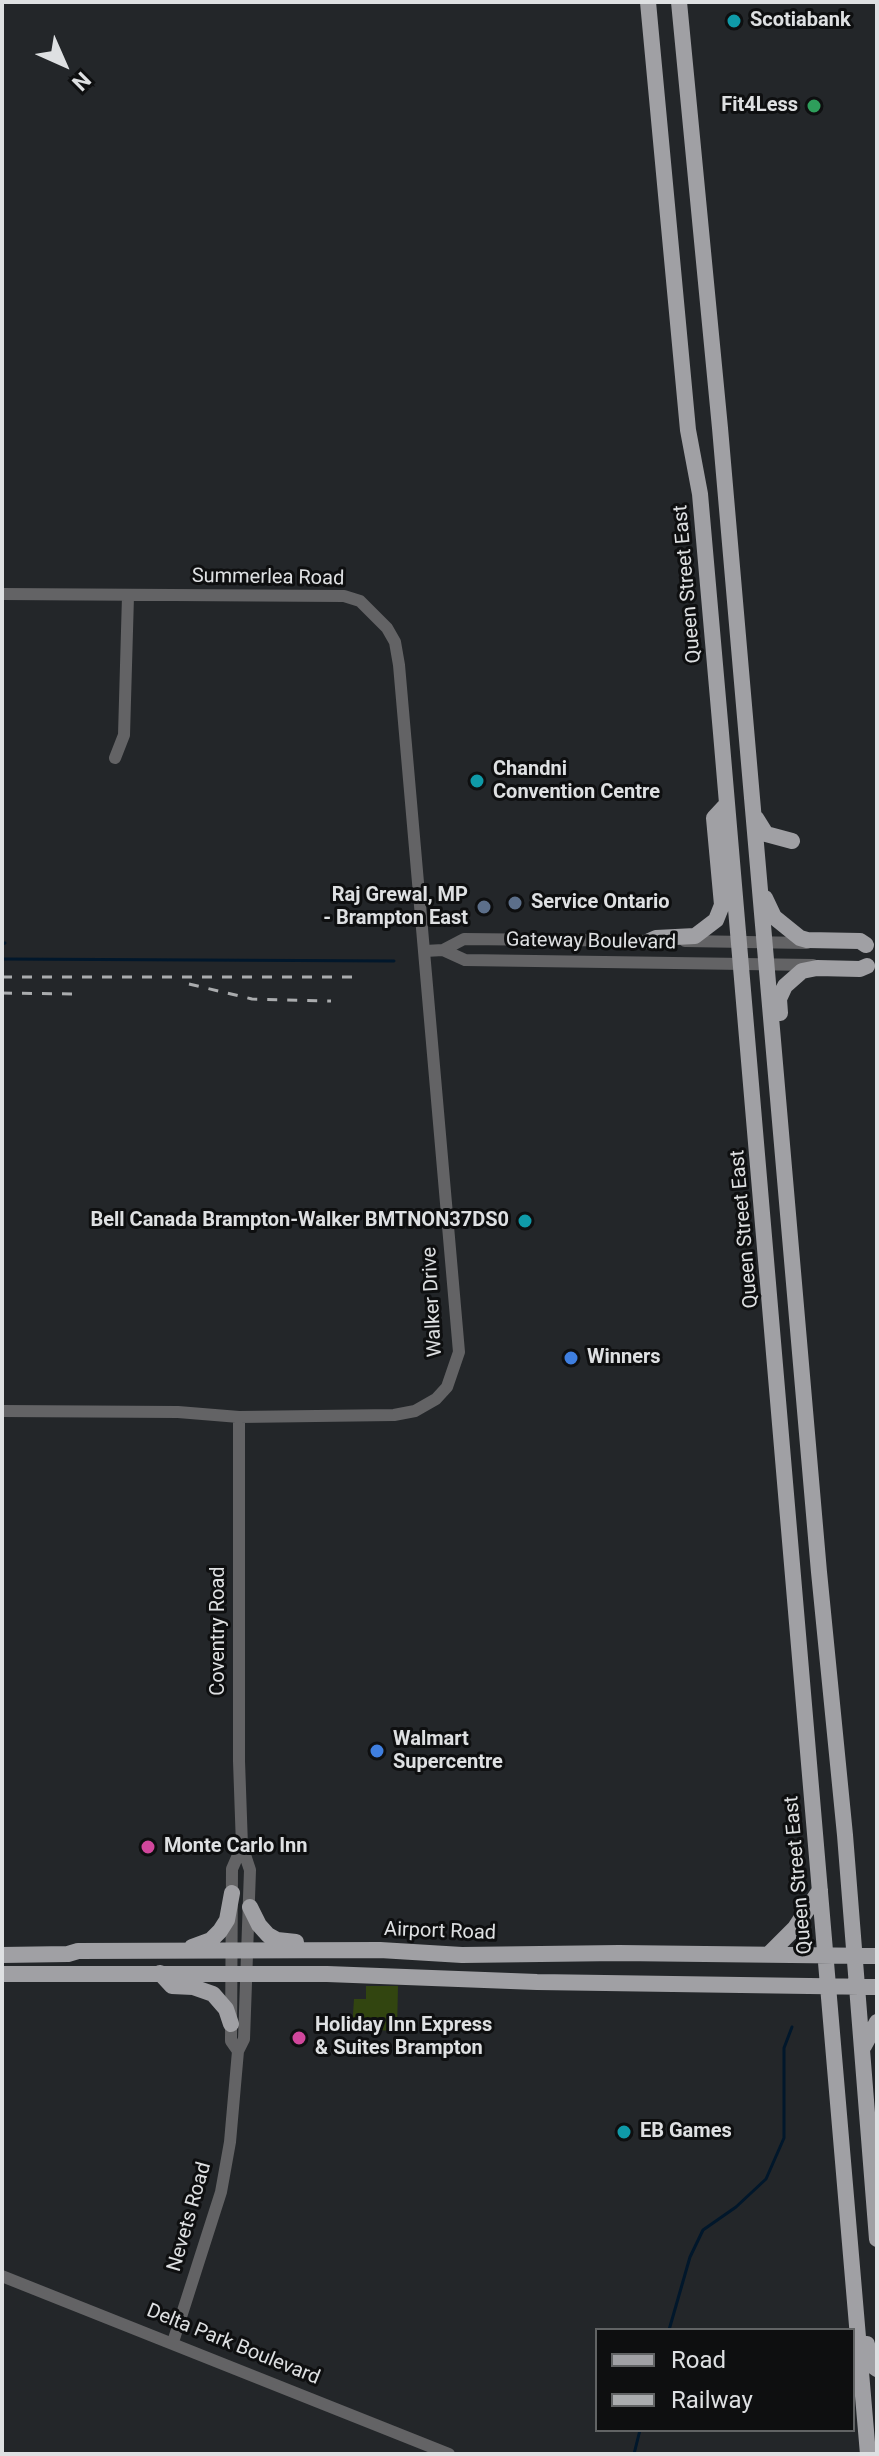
<!DOCTYPE html>
<html>
<head>
<meta charset="utf-8">
<style>
  body { margin:0 }
  #map { position:relative; width:879px; height:2456px; overflow:hidden; background:#232629; font-family:Roboto,sans-serif }
  canvas { display:block }
  .frame { position:absolute; inset:0; border:4px solid #dee0e2; pointer-events:none }
  .legend { position:absolute; left:595px; top:2328px; width:260px; height:104px; box-sizing:border-box; background:#0e0f10; border:2px solid #616364; margin:0; padding:10px 14px; list-style:none; font-size:24px; color:#dee0e2 }
  .legend li { display:flex; align-items:center; gap:16px; height:40px }
  .legend b { width:40px; border:2px solid #616364 }
  .north { position:absolute; left:24px; top:24px; width:80px; height:80px; -webkit-text-stroke:6px #0e0f10; paint-order:stroke; rotate:135deg; font-size:22px; font-weight:700; line-height:32px; text-align:center; color:#dee0e2 }
  .north::after { content:''; display:block; margin:auto; width:28px; height:36px; background:#dee0e2; clip-path:polygon(50% 0,100% 100%,50% 72%,0 100%) }
</style>
</head>
<body>
<div id="map">
<canvas width="879" height="2456"></canvas>
<div class="frame"></div>
<ul class="legend">
<li><b style="height:10px;background:#a0a0a4"></b>Road</li>
<li><b style="height:10px;background:#aaacae"></b>Railway</li>
</ul>
<div class="north">N</div>
</div>
<script>
const context = document.querySelector('canvas').getContext('2d');
context.lineJoin = 'round';
function fill(path, color) { context.fillStyle = color; context.fill(path, 'evenodd'); }
const poly = rows => new Path2D(rows.map(r => 'M' + r).join(''));
function strokePath(path, color, width, dash) { context.strokeStyle = color; context.lineWidth = width; context.lineCap = dash ? 'butt' : 'round'; context.setLineDash(dash || []); context.stroke(path); }
function write(font, color, halo, rows, align = 'center') {
  context.font = font + ' Roboto,sans-serif'; context.lineWidth = 6; context.setLineDash([]); context.textBaseline = 'middle'; context.strokeStyle = halo; context.fillStyle = color; for (const [text, x, y, turn = 0] of rows) {
    context.save(); context.translate(x, y); context.rotate((+turn || 0) * Math.PI / 180); context.textAlign = isNaN(turn) ? turn : align; if (halo) context.strokeText(text, 0, 0); context.fillText(text, 0, 0); context.restore();
  }
}
fill(poly([
  [366,1986,398,1986,397,2031,352,2029,354,1999,366,1999]
]), '#324510');
strokePath(poly([
  [2,944,5,943],
  [2,959,394,961],
  [669,2330,690,2257,703,2230,736,2207,766,2179,784,2138,784,2048,792,2027],
  [634,2454,640,2430]
]), '#01172b', 3);
strokePath(poly([
  [2,594,344,596,360,601,387,628,395,642,399,665,459,1352,447,1387,436,1399,415,1411,394,1415,239,1417,178,1412,2,1411],
  [115,758,124,735,128,596],
  [685,941,807,943],
  [443,950,465,960,813,965],
  [425,951,443,950,464,939,655,941],
  [238,2051,231,2041,232,1869,242,1846],
  [2,2276,449,2454],
  [173,2342,221,2192,230,2142,238,2051,244,2039,250,1870,242,1846,239,1761,239,1417]
]), '#636365', 12);
strokePath(poly([
  [648,2,688,430,700,494,721,733,868,2454],
  [679,2,720,428,819,1572,845,1835,877,2239],
  [756,818,766,834,792,841],
  [765,898,774,917,800,938,807,940,860,941,866,945],
  [649,941,656,938,695,936,716,920,722,905,721,894,714,818,727,804],
  [780,1013,779,999,785,986,802,971,817,968,860,969,867,966],
  [250,1907,259,1925,268,1935,277,1940,296,1942],
  [192,1947,211,1940,220,1931,227,1920,232,1893],
  [769,1954,795,1928,820,1890],
  [2,1955,68,1954,78,1951,380,1950,462,1955,619,1953,877,1956],
  [160,1973,172,1986,193,1987,213,1994,226,2009,231,2024],
  [2,1974,327,1974,537,1982,877,1987],
  [864,2046,877,2022],
  [867,2344,869,2363,877,2369]
]), '#a0a0a4', 16);
strokePath(poly([
  [2,977,362,977],
  [189,984,252,999,331,1001],
  [2,993,78,994]
]), '#aaacae', 3, [10, 10]);
for (const [x, y, r, color] of [
  [734,21,8,"#0f9aa8"],
  [814,106,8,"#2e9e5b"],
  [477,781,8,"#0f9aa8"],
  [515,903,8,"#5c6f8a"],
  [484,907,8,"#5c6f8a"],
  [525,1221,8,"#0f9aa8"],
  [571,1358,8,"#3f7fe0"],
  [377,1751,8,"#3f7fe0"],
  [148,1847,8,"#d1479c"],
  [299,2038,8,"#d1479c"],
  [624,2132,8,"#0f9aa8"]
]) { const dot = new Path2D(); dot.arc(x, y, r, 0, 2 * Math.PI); context.fillStyle = color; context.fill(dot); strokePath(dot, '#0e0f10', 3); }
write('bold 20px', '#dee0e2', '#0e0f10', [
  ["Scotiabank",750,21],
  ["Fit4Less",798,106,"right"],
  ["Chandni",493,770],
  ["Convention Centre",493,793],
  ["Raj Grewal, MP",468,896,"right"],
  ["- Brampton East",468,919,"right"],
  ["Service Ontario",531,903],
  ["Bell Canada Brampton-Walker BMTNON37DS0",509,1221,"right"],
  ["Winners",587,1358],
  ["Walmart",393,1740],
  ["Supercentre",393,1763],
  ["Monte Carlo Inn",164,1847],
  ["Holiday Inn Express",315,2026],
  ["& Suites Brampton",315,2049],
  ["EB Games",640,2132]
], 'left');
write('20px', '#dee0e2', '#0e0f10', [
  ["Summerlea Road",268,578,1],
  ["Queen Street East",688,584,-95],
  ["Gateway Boulevard",591,942,1],
  ["Queen Street East",745,1229,-95],
  ["Walker Drive",433,1302,-93],
  ["Coventry Road",219,1631,-90],
  ["Queen Street East",799,1875,-95],
  ["Airport Road",440,1932,2],
  ["Nevets Road",190,2217,-74],
  ["Delta Park Boulevard",233,2345,22]
]);
</script>
</body>
</html>
